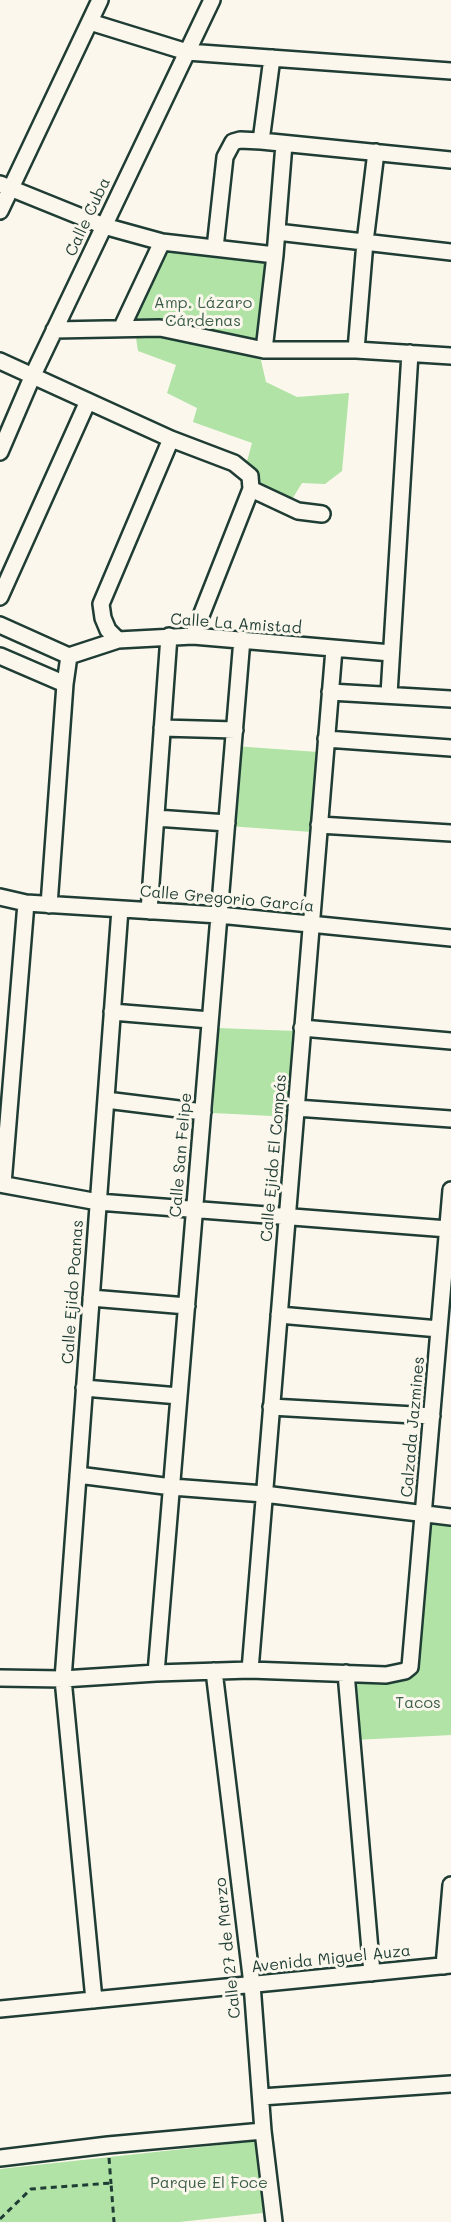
<!DOCTYPE html>
<html>
<head>
<meta charset="utf-8">
<style>
  body { margin:0 }
  canvas { display:block; background:#fbf7ec }
</style>
</head>
<body>
<canvas width="451" height="2222"></canvas>
<script>
const context = document.querySelector('canvas').getContext('2d');
context.lineJoin = 'round';
function fill(path, color) { context.fillStyle = color; context.fill(path, 'evenodd'); }
const poly = rows => new Path2D(rows.map(r => 'M' + r).join(''));
function strokePath(path, color, width, dash) { context.strokeStyle = color; context.lineWidth = width; context.lineCap = dash ? 'butt' : 'round'; context.setLineDash(dash || []); context.stroke(path); }
function write(font, color, halo, rows, align = 'center') {
  context.font = font + ' Mali,sans-serif'; context.lineWidth = 6; context.setLineDash([]); context.textBaseline = 'middle'; context.strokeStyle = halo; context.fillStyle = color; for (const [text, x, y, turn = 0] of rows) {
    context.save(); context.translate(x, y); context.rotate((+turn || 0) * Math.PI / 180); context.textAlign = isNaN(turn) ? turn : align; if (halo) context.strokeText(text, 0, 0); context.fillText(text, 0, 0); context.restore();
  }
}
fill(poly([
  [167,247,269,260,260,356,266,382,297,397,349,393,342,471,325,484,302,483,291,501,258,483,246,465,252,443,193,422,197,408,167,393,176,365,138,351,133,318],
  [234,746,318,752,312,832,228,826],
  [217,1028,296,1031,292,1117,213,1113],
  [429,1520,451,1522,451,1735,355,1740,349,1675,385,1678,418,1658,421,1644],
  [256,2141,263,2213,179,2222,0,2222,0,2169]
]), '#b0e3a5');
const street = poly([
  [90,22,187,52,451,71],
  [261,141,272,58],
  [0,184,104,226,162,242,275,255],
  [0,211,100,0],
  [277,232,451,252],
  [215,248,225,157,233,142,240,140,261,141,451,160],
  [122,327,162,242],
  [54,330,160,328,264,350,356,350,451,356],
  [264,350,275,255,284,144],
  [356,350,365,242,376,152],
  [0,361,171,439,234,463,250,476,251,489,193,636],
  [0,452,33,375,212,0],
  [251,489,298,511,322,514],
  [0,597,88,401],
  [0,625,69,656],
  [118,640,108,630,103,618,101,604,171,439],
  [0,656,65,684],
  [69,656,118,640,193,636,391,653],
  [330,692,451,699],
  [389,694,410,353],
  [162,728,235,730],
  [326,739,451,748],
  [156,818,227,823],
  [319,825,451,833],
  [0,897,26,903,219,915,451,938],
  [49,905,65,684,69,656],
  [149,911,169,636],
  [112,1012,210,1020],
  [302,1028,451,1041],
  [106,1100,203,1112],
  [296,1108,451,1119],
  [0,1184,98,1202,448,1229],
  [3,1184,26,903],
  [91,1298,187,1306],
  [279,1315,439,1329],
  [84,1388,179,1396],
  [271,1407,432,1416],
  [78,1475,172,1487,264,1494,451,1517],
  [250,1670,334,649],
  [214,1671,252,1984,263,2131,274,2222],
  [156,1673,242,639],
  [346,1673,372,1973],
  [0,1678,63,1679,156,1673,250,1670,386,1675,405,1671,410,1667,451,1190],
  [444,1966,451,1885],
  [94,2000,63,1679,120,909],
  [0,2009,451,1965],
  [261,2097,451,2084],
  [0,2158,108,2145,263,2131]
]);
strokePath(street, '#1f3d34', 20);
strokePath(poly([
  [109,2158,111,2184],
  [0,2219,31,2189,111,2183,114,2222]
]), '#1f3d34', 3, [6, 4.5]);
strokePath(street, '#fbf7ec', 15);
write('16px', '#1f3d34', '#fbf7ec', [
  ["Calle Cuba",88,217,-65],
  ["Calle La Amistad",236,624,4],
  ["Calle Gregorio García",227,899,5],
  ["Calle San Felipe",181,1155,-85],
  ["Calle Ejido El Compás",274,1158,-85],
  ["Calle Ejido Poanas",73,1292,-86],
  ["Calzada Jazmines",413,1427,-85],
  ["Calle 27 de Marzo",228,1948,-96],
  ["Avenida Miguel Auza",331,1959,-6]
]);
write('16px', '#3c5e4b', '#fbf7ec', [
  ["Amp. Lázaro",203,303],
  ["Cárdenas",203,321],
  ["Tacos",418,1703],
  ["Parque El Foce",209,2183]
]);
</script>
</body>
</html>
